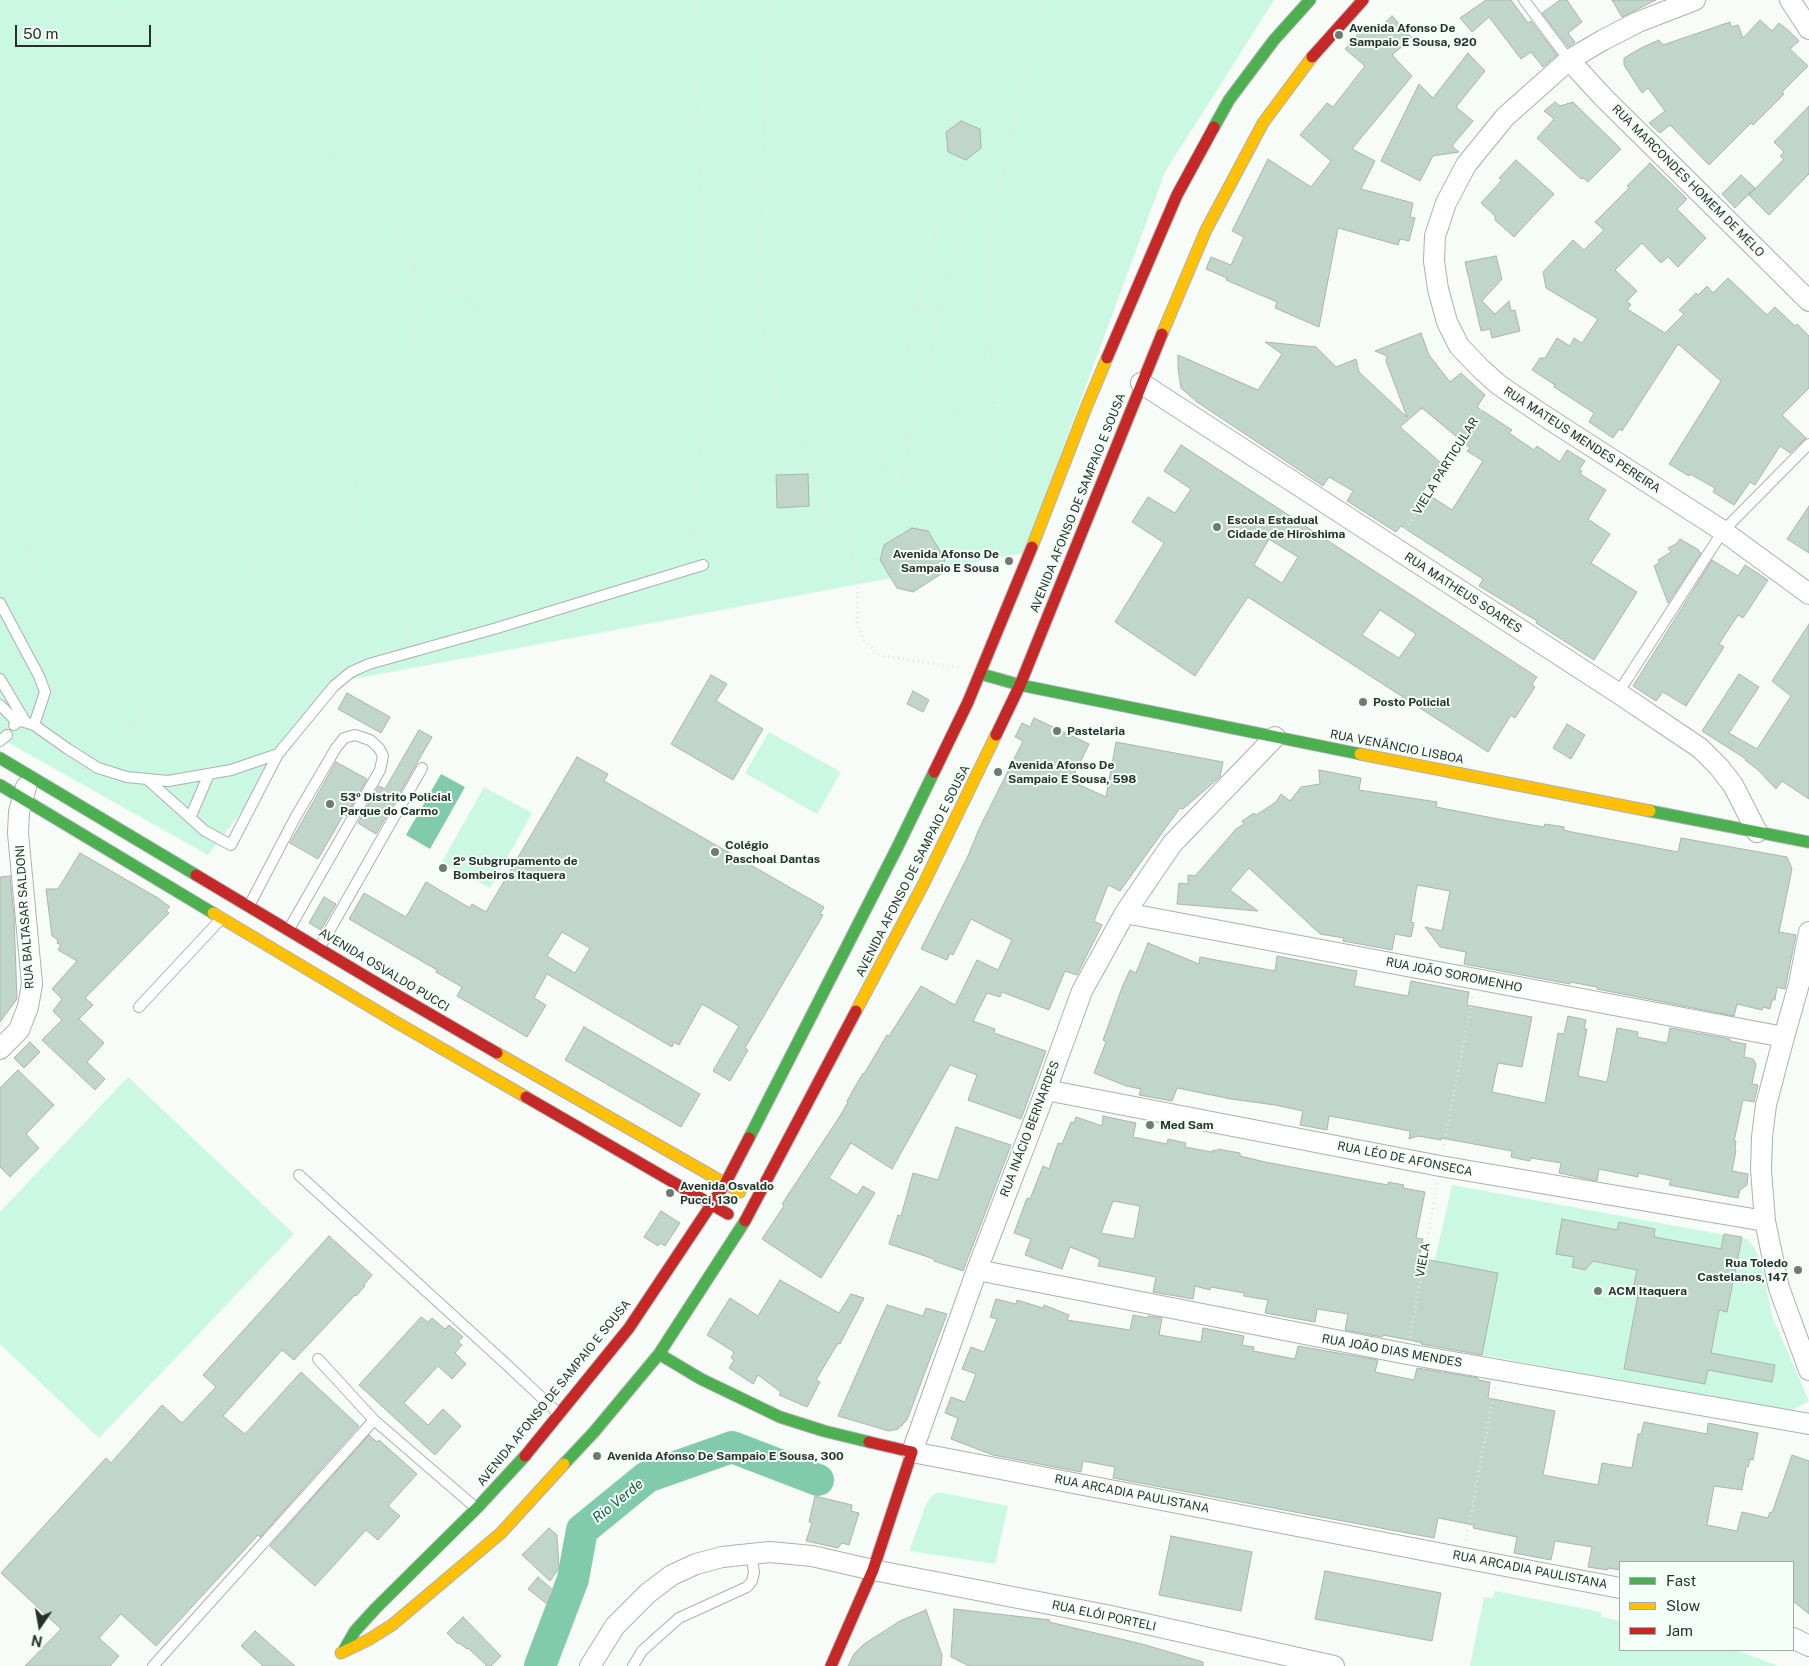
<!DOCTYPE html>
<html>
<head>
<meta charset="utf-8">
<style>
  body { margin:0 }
  #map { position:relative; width:1809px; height:1666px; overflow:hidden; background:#f7fcf9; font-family:"Public Sans",sans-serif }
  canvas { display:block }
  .legend { position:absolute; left:1619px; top:1561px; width:175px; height:90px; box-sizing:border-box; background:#f4fff9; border:1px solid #a2ada7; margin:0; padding:6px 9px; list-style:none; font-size:15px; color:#28322d }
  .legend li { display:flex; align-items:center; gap:10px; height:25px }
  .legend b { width:25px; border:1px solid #a2ada7 }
  .north { position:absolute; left:15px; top:1601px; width:50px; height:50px; -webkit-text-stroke:4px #f4fff9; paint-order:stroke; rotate:192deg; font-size:14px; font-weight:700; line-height:20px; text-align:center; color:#28322d }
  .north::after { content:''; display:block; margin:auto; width:18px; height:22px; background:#28322d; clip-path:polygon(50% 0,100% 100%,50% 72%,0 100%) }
  .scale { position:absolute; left:15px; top:25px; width:136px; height:22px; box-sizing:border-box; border:2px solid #28322d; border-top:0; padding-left:6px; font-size:15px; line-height:18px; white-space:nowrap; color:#28322d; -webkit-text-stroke:4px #f4fff9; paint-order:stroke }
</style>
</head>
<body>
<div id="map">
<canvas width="1809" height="1666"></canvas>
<ul class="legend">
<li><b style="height:6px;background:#4caf50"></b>Fast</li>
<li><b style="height:6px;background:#ffc107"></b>Slow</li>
<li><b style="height:6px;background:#c62828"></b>Jam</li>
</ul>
<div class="north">N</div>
<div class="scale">50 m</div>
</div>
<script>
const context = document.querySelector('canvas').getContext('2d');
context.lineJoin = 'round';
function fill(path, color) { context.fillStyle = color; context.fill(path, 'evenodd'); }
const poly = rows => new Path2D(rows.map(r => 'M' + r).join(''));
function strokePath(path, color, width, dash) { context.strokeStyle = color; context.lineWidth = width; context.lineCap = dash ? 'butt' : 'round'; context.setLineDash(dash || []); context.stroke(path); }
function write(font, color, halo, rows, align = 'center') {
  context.font = font + ' "Public Sans",sans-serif'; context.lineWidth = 4; context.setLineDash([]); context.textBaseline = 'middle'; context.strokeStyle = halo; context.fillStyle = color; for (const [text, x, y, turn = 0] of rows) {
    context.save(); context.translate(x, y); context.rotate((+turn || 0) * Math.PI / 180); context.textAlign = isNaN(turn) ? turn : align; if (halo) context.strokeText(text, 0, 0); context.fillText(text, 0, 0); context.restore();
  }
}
fill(poly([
  [0,0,1274,0,1165,172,1024,553,343,681,208,855,0,738],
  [769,732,841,772,817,814,745,773],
  [484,787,532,813,490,888,442,862],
  [128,1077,294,1234,99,1438,0,1344,0,1212],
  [1452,1185,1747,1239,1754,1247,1762,1265,1772,1316,1809,1401,1791,1411,1416,1343],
  [938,1492,1008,1506,995,1564,910,1551,910,1549,925,1507,931,1497],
  [1495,1591,1601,1612,1601,1617,1620,1621,1620,1650,1736,1650,1778,1666,1470,1666,1484,1597,1493,1598]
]), '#cbf8e2');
fill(poly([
  [441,774,465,787,430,849,406,835]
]), '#81caab');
strokePath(poly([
  [540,1666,573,1579,582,1530,647,1477,732,1447,818,1480]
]), '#81caab', 32);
const building = poly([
  [1486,0,1511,0,1528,23,1531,21,1557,55,1543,67,1531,52,1521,59,1489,17,1472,32,1460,18,1486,0],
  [1560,0,1567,0,1582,22,1568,33,1575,42,1568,47,1542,13,1560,0],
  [1612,0,1656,0,1622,17,1612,0],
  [1392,16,1412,38,1392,55,1412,76,1352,149,1375,161,1361,189,1413,203,1410,217,1415,218,1409,241,1400,239,1398,245,1338,228,1319,327,1275,308,1277,302,1226,280,1227,278,1206,269,1211,257,1231,265,1244,237,1232,231,1268,159,1311,187,1331,161,1300,135,1327,103,1333,107,1365,66,1345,49,1365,26,1373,34,1392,16],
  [1760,20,1772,31,1779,23,1788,30,1799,41,1790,49,1808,66,1782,92,1784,94,1753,125,1751,123,1709,165,1670,125,1660,133,1649,123,1665,111,1648,88,1642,93,1624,65,1624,58,1641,48,1659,40,1663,45,1730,22,1731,27,1738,25,1743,38,1760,20],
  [1468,53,1485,71,1456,107,1473,121,1452,146,1459,152,1433,156,1420,181,1381,161,1419,84,1433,98,1468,53],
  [1555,102,1560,106,1573,102,1621,149,1588,182,1583,178,1581,179,1537,138,1554,119,1544,111,1555,102],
  [1809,106,1809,174,1769,215,1749,195,1784,159,1780,156,1784,152,1774,142,1809,106],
  [961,121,980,129,981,148,966,160,948,152,946,132,961,121],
  [1516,160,1554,194,1514,237,1495,220,1495,216,1481,203,1502,180,1499,178,1516,160],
  [1650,163,1687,199,1677,209,1706,238,1678,267,1668,257,1661,263,1642,243,1615,270,1637,291,1627,301,1631,305,1627,309,1665,333,1684,314,1679,310,1696,293,1698,295,1707,286,1713,293,1728,278,1767,315,1775,307,1795,326,1797,324,1809,336,1809,388,1782,415,1806,438,1790,453,1780,446,1755,485,1750,482,1734,505,1713,492,1715,488,1690,474,1689,476,1669,464,1721,381,1678,344,1622,431,1619,429,1613,438,1589,422,1594,413,1554,387,1555,385,1532,370,1540,358,1545,358,1557,338,1570,346,1574,338,1582,343,1598,319,1546,288,1543,272,1573,240,1584,250,1604,230,1595,222,1629,188,1627,186,1650,163],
  [1741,175,1755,188,1735,208,1722,194,1741,175],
  [1496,256,1502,279,1482,301,1495,314,1509,301,1511,311,1515,310,1520,331,1492,338,1490,329,1481,331,1465,262,1496,256],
  [1421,333,1429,355,1450,382,1461,373,1485,395,1477,407,1512,430,1509,433,1534,450,1537,446,1560,462,1567,450,1585,461,1579,470,1582,471,1580,474,1606,490,1588,519,1610,534,1591,563,1637,592,1594,660,1536,623,1537,621,1479,586,1483,579,1401,526,1396,532,1347,501,1353,491,1329,477,1323,486,1197,402,1181,388,1178,368,1178,355,1258,390,1282,354,1265,342,1316,347,1336,367,1356,359,1359,372,1407,417,1386,361,1387,356,1375,351,1421,333],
  [1422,408,1470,448,1467,451,1483,461,1452,510,1423,491,1441,463,1400,427,1422,408],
  [1181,445,1537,677,1532,684,1535,687,1515,718,1511,715,1488,752,1248,597,1195,676,1115,622,1164,543,1132,522,1148,497,1175,513,1191,489,1164,471,1181,445],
  [1269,539,1298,557,1282,583,1254,565,1269,539],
  [1380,610,1416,634,1399,658,1362,635,1380,610],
  [808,474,809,506,777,508,776,475,808,474],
  [1809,506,1809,553,1787,539,1809,506],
  [912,528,928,531,945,559,941,574,913,592,897,588,880,560,884,545,912,528],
  [1680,539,1699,550,1698,551,1701,553,1668,603,1654,566,1660,562,1658,560,1671,552,1668,548,1676,544,1680,539],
  [1712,560,1738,576,1745,565,1768,580,1743,618,1738,615,1719,644,1724,647,1686,706,1663,692,1656,701,1633,686,1712,560],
  [1809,624,1809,799,1782,781,1776,789,1757,769,1745,760,1746,759,1702,731,1739,674,1759,687,1729,733,1757,749,1791,696,1772,681,1809,624],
  [711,675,727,684,716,701,763,729,733,780,671,744,711,675],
  [913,691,929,700,923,712,907,704,913,691],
  [347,693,390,717,381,733,338,709,347,693],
  [1034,718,1089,744,1071,781,1106,797,1116,742,1223,762,1220,777,1183,809,1180,808,1120,891,1108,885,1094,921,1102,925,1077,975,1065,971,1049,1010,1002,992,1000,997,987,993,973,1021,995,1029,994,1033,1046,1051,1021,1119,968,1100,977,1075,950,1065,892,1169,851,1143,829,1178,857,1195,863,1186,875,1193,821,1278,762,1239,784,1206,782,1204,840,1116,848,1102,847,1101,863,1073,864,1074,887,1035,889,1036,921,986,955,1005,977,960,998,970,1012,940,971,919,953,955,950,953,947,960,921,949,968,856,979,829,1023,741,1015,737,1022,723,1030,727,1034,718],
  [1567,724,1585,735,1571,759,1553,748,1567,724],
  [419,730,432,737,376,834,358,823,379,786,385,789,419,730],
  [577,757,608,774,604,781,824,907,820,914,823,915,745,1048,748,1050,730,1081,713,1071,739,1026,702,1004,679,1045,674,1042,672,1047,547,974,534,998,546,1005,527,1037,457,996,462,987,436,972,437,970,349,919,364,893,406,917,426,882,470,908,472,904,486,912,577,757],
  [562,932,590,948,575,973,547,956,562,932],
  [336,762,367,779,346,816,344,814,318,859,290,843,336,762],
  [1319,770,1361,778,1359,790,1437,802,1436,807,1503,820,1544,827,1545,824,1564,827,1564,830,1572,832,1678,852,1681,838,1787,857,1792,869,1779,932,1796,935,1785,989,1777,987,1775,1000,1772,1000,1770,1009,1763,1007,1762,1010,1737,1004,1734,1016,1597,989,1597,987,1570,982,1570,984,1464,964,1466,952,1440,947,1425,927,1442,931,1450,891,1417,885,1411,922,1414,923,1411,937,1395,934,1392,950,1343,941,1344,938,1320,934,1249,868,1230,890,1258,911,1177,904,1179,883,1188,884,1188,875,1195,876,1236,829,1244,824,1242,821,1254,813,1256,815,1276,802,1281,794,1290,801,1301,787,1320,784,1319,770],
  [80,853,158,898,170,907,166,910,169,913,85,998,93,1005,79,1019,104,1043,87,1062,105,1079,95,1090,42,1040,62,1020,53,1011,62,999,52,989,77,961,58,950,61,945,57,943,58,940,52,936,46,889,58,889,80,853],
  [10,876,14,917,17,999,0,1022,0,877,10,876],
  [324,897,336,904,321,930,309,923,324,897],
  [1148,943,1199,964,1200,957,1275,971,1277,956,1357,971,1354,986,1408,996,1411,981,1469,992,1467,1005,1532,1017,1522,1067,1498,1063,1492,1092,1545,1103,1558,1033,1564,1034,1568,1016,1586,1020,1584,1029,1587,1029,1578,1076,1607,1082,1617,1028,1638,1032,1637,1037,1667,1043,1670,1028,1730,1039,1730,1041,1746,1044,1744,1057,1753,1059,1756,1064,1752,1084,1758,1085,1754,1102,1743,1100,1734,1141,1736,1141,1735,1149,1736,1150,1732,1171,1748,1174,1747,1185,1740,1190,1738,1198,1669,1185,1671,1180,1638,1173,1638,1177,1599,1169,1597,1181,1559,1173,1561,1163,1531,1158,1530,1161,1520,1159,1511,1157,1512,1151,1441,1138,1441,1140,1418,1136,1409,1139,1410,1131,1357,1121,1329,1116,1327,1130,1300,1125,1303,1111,1275,1105,1231,1099,1177,1088,1172,1101,1139,1095,1141,1089,1126,1086,1094,1073,1106,1042,1103,1040,1123,985,1130,970,1136,973,1148,943],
  [584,1027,700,1094,681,1127,565,1060,584,1027],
  [30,1042,40,1052,24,1068,14,1058,30,1042],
  [18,1070,54,1105,26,1134,39,1148,10,1177,0,1167,0,1088,18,1070],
  [1103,1116,1136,1123,1133,1137,1167,1144,1168,1139,1186,1143,1185,1147,1212,1152,1213,1150,1217,1151,1218,1149,1240,1153,1240,1156,1265,1162,1388,1185,1388,1182,1404,1185,1403,1188,1425,1192,1416,1238,1423,1239,1419,1258,1498,1273,1482,1355,1421,1344,1422,1342,1414,1341,1383,1335,1382,1337,1345,1330,1348,1314,1317,1309,1315,1322,1265,1313,1268,1300,1244,1296,1244,1293,1211,1287,1210,1290,1195,1286,1193,1299,1153,1292,1156,1277,1098,1266,1100,1259,1070,1247,1062,1269,1025,1255,1031,1239,1014,1233,1027,1198,1030,1199,1043,1166,1049,1169,1058,1143,1062,1144,1071,1122,1074,1123,1076,1117,1102,1126,1103,1116],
  [1113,1201,1140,1206,1134,1239,1101,1233,1113,1201],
  [956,1127,1011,1145,963,1271,934,1261,934,1259,889,1244,898,1215,901,1216,913,1173,938,1180,956,1127],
  [661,1211,680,1223,665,1246,660,1243,658,1246,644,1237,661,1211],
  [1562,1219,1617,1230,1619,1222,1655,1229,1654,1237,1721,1249,1724,1234,1742,1237,1727,1312,1719,1310,1711,1353,1775,1365,1772,1382,1708,1370,1705,1384,1624,1369,1638,1295,1632,1293,1637,1270,1593,1261,1585,1270,1572,1267,1574,1257,1556,1254,1562,1219],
  [329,1236,372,1275,364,1285,365,1286,356,1296,355,1295,294,1360,282,1350,223,1416,245,1434,301,1372,359,1426,260,1537,258,1535,156,1646,121,1614,99,1638,119,1656,110,1666,25,1666,61,1629,1,1573,106,1458,111,1463,162,1405,182,1423,216,1387,203,1375,329,1236],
  [780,1280,839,1313,851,1294,864,1298,840,1344,838,1343,816,1380,820,1382,807,1407,779,1395,781,1392,758,1375,753,1384,729,1368,734,1360,731,1358,734,1352,707,1335,730,1298,758,1316,780,1280],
  [996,1299,1016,1304,1017,1300,1043,1308,1044,1305,1069,1315,1067,1320,1130,1330,1133,1315,1148,1318,1148,1316,1162,1318,1159,1335,1201,1342,1203,1328,1244,1336,1242,1345,1254,1347,1253,1351,1295,1359,1298,1346,1378,1360,1375,1372,1414,1380,1417,1368,1478,1378,1478,1380,1490,1382,1488,1398,1555,1411,1543,1475,1598,1485,1602,1463,1632,1468,1638,1434,1641,1434,1644,1422,1707,1434,1708,1423,1758,1433,1753,1460,1750,1459,1748,1467,1746,1467,1742,1490,1714,1486,1707,1525,1737,1531,1742,1512,1768,1518,1770,1512,1772,1513,1792,1455,1809,1461,1809,1614,1793,1601,1793,1562,1620,1562,1620,1570,1608,1568,1607,1570,1588,1567,1592,1547,1555,1541,1551,1560,1514,1553,1517,1537,1473,1528,1474,1525,1438,1518,1434,1538,1113,1478,1115,1467,1083,1461,1081,1472,993,1455,951,1439,958,1418,945,1413,951,1397,965,1402,976,1374,962,1369,971,1347,984,1352,997,1319,990,1317,996,1299],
  [887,1305,923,1316,926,1308,947,1314,907,1420,898,1429,889,1431,838,1416,887,1305],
  [421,1317,428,1322,432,1318,445,1329,449,1325,463,1337,458,1342,462,1345,455,1353,466,1364,452,1379,438,1366,404,1403,428,1425,443,1409,461,1426,435,1455,359,1385,421,1317],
  [369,1435,377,1442,379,1440,417,1474,388,1506,400,1516,378,1540,366,1530,315,1586,270,1546,369,1435],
  [815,1496,852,1505,851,1511,859,1513,849,1545,842,1543,838,1548,806,1541,812,1523,809,1522,815,1496],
  [549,1528,557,1535,559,1568,550,1581,522,1555,549,1528],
  [1171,1536,1252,1552,1241,1611,1159,1595,1171,1536],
  [1325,1571,1441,1593,1432,1641,1315,1619,1325,1571],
  [538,1577,553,1590,547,1604,528,1589,538,1577],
  [954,1609,1050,1620,1049,1622,1142,1644,1203,1662,1203,1666,969,1666,951,1657,954,1609],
  [926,1610,942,1655,941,1666,848,1666,854,1654,864,1644,900,1621,926,1610],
  [463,1617,501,1656,491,1666,487,1666,468,1648,467,1649,459,1643,458,1644,447,1633,463,1617],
  [255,1631,295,1666,263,1666,241,1646,255,1631]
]);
fill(building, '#c0d6cb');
strokePath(building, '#adb4b0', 1);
const lane = poly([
  [1524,0,1569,60],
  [0,603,39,676,45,692,34,725],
  [0,679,25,721],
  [1618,693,1723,531,1809,444],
  [0,705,17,722],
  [14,725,17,722,21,721,34,725,68,749,98,768,127,777,168,781,231,770,278,754,334,686,351,672,369,664,497,628,703,565],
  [0,741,7,735],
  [147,779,205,831,231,845,278,754],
  [190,818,209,774],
  [249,906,295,818,336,748,344,738,355,735,370,740,379,748,383,756,380,770,289,929],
  [320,947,422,768],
  [139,1007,221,919],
  [299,1175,506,1364,558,1413],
  [318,1359,374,1420],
  [153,1666,374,1420,475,1507],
  [633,1666,642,1651,679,1618,747,1587,752,1581,754,1572,751,1553]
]);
const street = poly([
  [1695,0,1638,22,1603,40,1569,60,1505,117,1466,165,1446,203,1435,236,1434,261,1438,289,1447,322,1459,346,1481,369,1499,385,1543,415,1723,531,1809,594],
  [1790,0,1809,29],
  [1569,60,1604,98,1809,301],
  [1141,383,1618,693,1700,748,1719,767,1733,785,1757,832],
  [1275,737,1172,844,1125,913,1082,991,1046,1090,977,1270,912,1452,1620,1588],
  [1125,913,1784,1037],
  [1809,932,1799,984,1784,1037,1766,1105,1762,1137,1761,1170,1765,1221,1779,1288,1809,1370],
  [0,1049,19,1030,28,1007,32,984,18,833,19,812,26,787],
  [1046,1090,1440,1166,1765,1221],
  [977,1270,1407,1354,1809,1424],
  [1793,1638,1809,1646],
  [590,1666,615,1626,648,1593,672,1575,696,1564,722,1557,770,1552,812,1556,873,1570,1106,1615,1334,1666]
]);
const fast = poly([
  [1214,127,1229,100,1274,40,1310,0],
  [981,674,1020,685,1360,754],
  [0,758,196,875],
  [0,785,213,913],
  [1650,811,1809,842],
  [749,1138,897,848,934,772],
  [659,1354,701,1379,780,1417,824,1431,869,1442],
  [564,1464,594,1432,659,1354,745,1221],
  [344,1650,355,1631,376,1608,477,1508,525,1456]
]);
const slow = poly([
  [1162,334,1206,230,1263,123,1312,57],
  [1032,547,1086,408,1107,358],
  [1360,754,1650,811],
  [213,913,394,1021,526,1097],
  [856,1011,923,885,996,735],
  [497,1053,740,1192],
  [341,1653,368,1640,392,1625,501,1533,564,1464]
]);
const jam = poly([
  [1312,57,1363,0],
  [1107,358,1177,195,1214,127],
  [996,735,1020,685,1162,334],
  [934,772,968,702,1032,547],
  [196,875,385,988,497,1053],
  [526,1097,728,1214],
  [745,1221,856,1011],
  [525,1456,629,1328,725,1184,749,1138],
  [831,1666,873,1570,912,1452,869,1442]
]);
strokePath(lane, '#abb1ae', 12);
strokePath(street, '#abb1ae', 22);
strokePath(fast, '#abb1ae', 13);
strokePath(slow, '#abb1ae', 13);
strokePath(jam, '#abb1ae', 13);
strokePath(poly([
  [102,0,200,69,317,146,357,177,385,208,403,240,414,267,417,310,413,343,397,385,372,421,345,459,305,503,222,608,106,757],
  [694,0,707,393,693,509,693,532,699,554],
  [769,0,758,302,777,401,810,455,829,524],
  [414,267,434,276,458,292,510,336,580,399,624,450,654,501,677,523,693,532],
  [918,305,941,310],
  [911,439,941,310,966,206,967,200,965,197,949,192,946,193,944,198,907,349,931,354],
  [995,458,989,236,1043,0],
  [345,459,356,484,357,533,360,541,376,558,383,572,404,618,410,638],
  [882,467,903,472],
  [0,486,51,604,99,700,130,726,191,763],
  [882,499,879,482,888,434,911,439,900,488],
  [847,518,849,540,858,581,857,622,864,641,880,655,959,668],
  [1403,533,1488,399],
  [714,562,847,518,899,489,914,478,929,462,950,428,991,343],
  [1443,1150,1473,996],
  [1410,1337,1437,1183],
  [1466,1541,1495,1387]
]), '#e4e6e5', 3, [1, 4]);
strokePath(lane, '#fefffe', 10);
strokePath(street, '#fefffe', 20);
strokePath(fast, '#4caf50', 11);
strokePath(slow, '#ffc107', 11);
strokePath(jam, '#c62828', 11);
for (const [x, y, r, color] of [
  [1339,35,5,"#707974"],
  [1217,527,5,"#707974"],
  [1009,561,5,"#707974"],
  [1363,702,5,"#707974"],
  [1057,731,5,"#707974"],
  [998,772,5,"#707974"],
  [330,804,5,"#707974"],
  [715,852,5,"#707974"],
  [443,868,5,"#707974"],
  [1150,1125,5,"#707974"],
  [670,1193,5,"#707974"],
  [1798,1270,5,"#707974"],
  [1598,1291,5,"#707974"],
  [597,1456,5,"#707974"]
]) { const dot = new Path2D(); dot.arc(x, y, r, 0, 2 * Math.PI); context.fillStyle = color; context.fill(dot); strokePath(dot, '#f4fff9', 2); }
write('bold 12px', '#28322d', '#f4fff9', [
  ["Avenida Afonso De",1349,28],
  ["Sampaio E Sousa, 920",1349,42],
  ["Escola Estadual",1227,520],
  ["Cidade de Hiroshima",1227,534],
  ["Avenida Afonso De",999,554,"right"],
  ["Sampaio E Sousa",999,568,"right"],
  ["Posto Policial",1373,702],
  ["Pastelaria",1067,731],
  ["Avenida Afonso De",1008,765],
  ["Sampaio E Sousa, 598",1008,779],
  ["53º Distrito Policial",340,797],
  ["Parque do Carmo",340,811],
  ["Colégio",725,845],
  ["Paschoal Dantas",725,859],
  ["2º Subgrupamento de",453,861],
  ["Bombeiros Itaquera",453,875],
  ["Med Sam",1160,1125],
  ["Avenida Osvaldo",680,1186],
  ["Pucci, 130",680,1200],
  ["Rua Toledo",1788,1263,"right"],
  ["Castelanos, 147",1788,1277,"right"],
  ["ACM Itaquera",1608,1291],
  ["Avenida Afonso De Sampaio E Sousa, 300",607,1456]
], 'left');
write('12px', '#28322d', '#f4fff9', [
  ["RUA MARCONDES HOMEM DE MELO",1688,181,45],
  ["RUA MATEUS MENDES PEREIRA",1582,440,33],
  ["VIELA PARTICULAR",1446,466,-58],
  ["AVENIDA AFONSO DE SAMPAIO E SOUSA",1078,503,-68],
  ["RUA MATHEUS SOARES",1463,593,33],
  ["RUA VENÂNCIO LISBOA",1397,747,11],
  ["AVENIDA AFONSO DE SAMPAIO E SOUSA",913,871,-63],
  ["RUA BALTASAR SALDONI",25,917,-94],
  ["AVENIDA OSVALDO PUCCI",384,970,31],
  ["RUA JOÃO SOROMENHO",1454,975,11],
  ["RUA INÁCIO BERNARDES",1030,1129,-69],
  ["RUA LÉO DE AFONSECA",1405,1159,11],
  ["VIELA",1423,1260,-80],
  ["RUA JOÃO DIAS MENDES",1392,1351,10],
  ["AVENIDA AFONSO DE SAMPAIO E SOUSA",554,1393,-51],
  ["RUA ARCADIA PAULISTANA",1132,1494,11],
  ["RUA ARCADIA PAULISTANA",1530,1570,11],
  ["RUA ELÓI PORTELI",1104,1616,12]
]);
write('italic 14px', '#0c5c40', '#f4fff9', [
  ["Rio Verde",618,1501,-39]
]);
</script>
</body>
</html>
